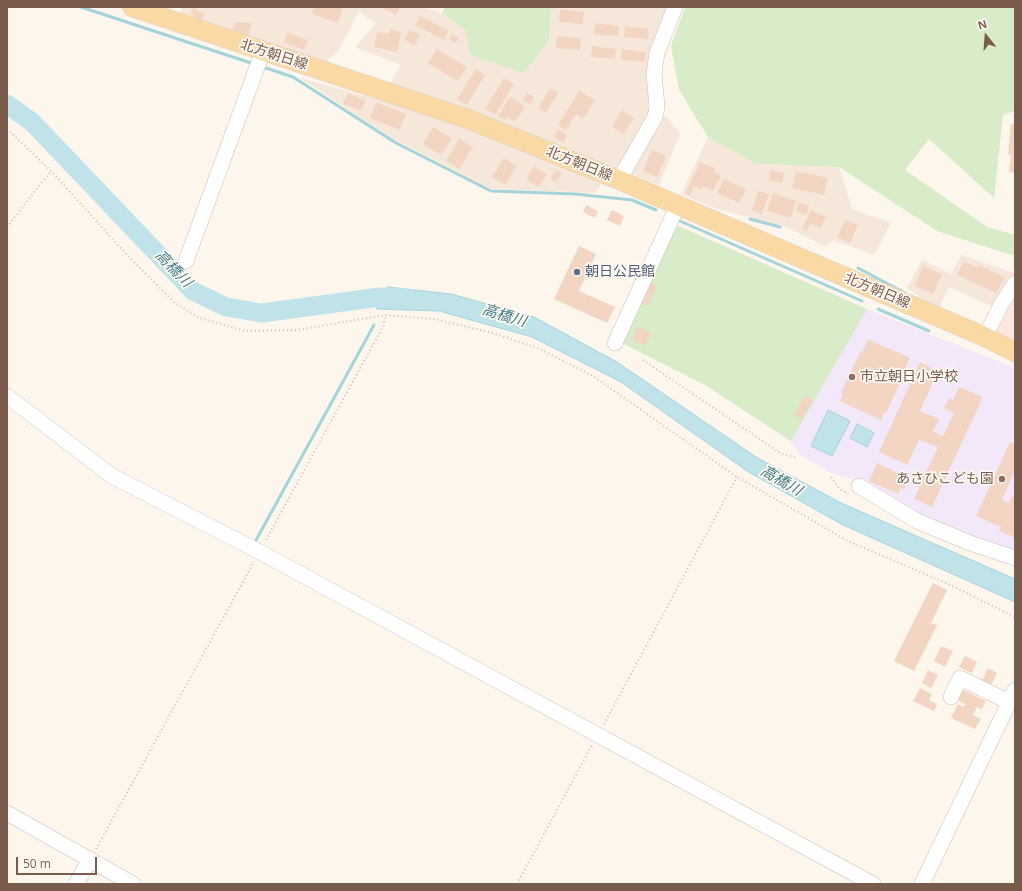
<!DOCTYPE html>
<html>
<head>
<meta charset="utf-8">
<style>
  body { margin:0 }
  #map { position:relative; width:1022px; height:891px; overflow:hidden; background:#fdf6ec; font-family:"Open Sans",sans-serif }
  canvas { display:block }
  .frame { position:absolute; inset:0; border:8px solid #7a5c4d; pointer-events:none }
  .north { position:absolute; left:966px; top:16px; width:40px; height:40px; -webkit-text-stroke:3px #fffaf3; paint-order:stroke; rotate:343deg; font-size:11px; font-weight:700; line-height:16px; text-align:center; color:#7a5c4d }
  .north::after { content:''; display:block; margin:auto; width:14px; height:18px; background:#7a5c4d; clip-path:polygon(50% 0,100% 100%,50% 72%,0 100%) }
  .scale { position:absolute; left:16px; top:857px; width:81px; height:18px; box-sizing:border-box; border:2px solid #7a5c4d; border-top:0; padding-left:5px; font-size:12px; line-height:14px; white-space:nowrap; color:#7a5c4d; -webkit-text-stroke:3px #fffaf3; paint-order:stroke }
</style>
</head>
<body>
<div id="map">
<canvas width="1022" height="891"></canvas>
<div class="frame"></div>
<div class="north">N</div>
<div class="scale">50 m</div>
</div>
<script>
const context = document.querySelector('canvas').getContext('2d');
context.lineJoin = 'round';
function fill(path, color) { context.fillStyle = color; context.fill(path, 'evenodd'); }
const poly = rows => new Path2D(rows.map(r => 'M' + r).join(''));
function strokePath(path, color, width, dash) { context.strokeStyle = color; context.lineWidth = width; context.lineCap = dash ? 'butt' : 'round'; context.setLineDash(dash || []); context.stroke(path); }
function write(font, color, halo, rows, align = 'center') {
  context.font = font + ' "Open Sans","Noto Sans JP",sans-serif'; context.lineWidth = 3.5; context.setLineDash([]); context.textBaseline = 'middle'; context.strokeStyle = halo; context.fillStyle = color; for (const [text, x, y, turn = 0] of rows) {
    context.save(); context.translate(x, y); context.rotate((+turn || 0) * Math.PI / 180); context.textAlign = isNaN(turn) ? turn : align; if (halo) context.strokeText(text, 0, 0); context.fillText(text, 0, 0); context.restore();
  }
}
fill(poly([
  [182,7,421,7,442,13,466,31,549,41,551,7,669,7,654,38,648,76,648,107,668,118,680,134,659,185,594,159,601,186,595,193,491,189,393,139,300,78,380,100,401,65,355,47,376,24,359,11,339,50,324,64,179,17],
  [708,137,756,164,839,167,852,209,891,223,874,255,832,240,826,247,786,227,717,209,681,194],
  [961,255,1014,273,995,308,949,287,938,310,907,288,922,260,951,274]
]), '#f5e8da');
fill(poly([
  [1015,295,1015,345,997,336,995,329]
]), '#fde8e0');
fill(poly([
  [674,224,867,309,1015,368,1015,554,917,518,859,481,831,473,800,455,791,441,705,385,620,342]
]), '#f3e8fa');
fill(poly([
  [445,7,551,7,549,41,523,73,470,55,466,31,442,13],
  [685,7,1015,7,1015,111,1003,115,994,198,929,139,905,170,987,227,1015,235,1015,254,1011,255,937,231,839,167,756,164,708,137,679,90,671,46],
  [674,224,867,309,791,441,705,385,620,342]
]), '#d8ecc9');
const water = poly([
  [388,287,451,294,534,317,617,362,756,457,841,503,1015,579,1015,602,841,524,747,471,621,382,532,337,439,311,376,309,388,287],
  [828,410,850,421,832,456,811,446,828,410],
  [857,424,874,433,867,447,850,438,857,424]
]);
fill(water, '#bfe3e8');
strokePath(water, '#a5d3da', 1);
strokePath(poly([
  [81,7,251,63],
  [266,68,293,77,396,143,491,191,575,194,632,200,656,210],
  [750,219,780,227],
  [680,221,862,301],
  [858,268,905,293],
  [878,309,929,331],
  [255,542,374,325]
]), '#a5d3da', 3);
strokePath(poly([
  [7,104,32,122,193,291,226,307,262,313,380,297,408,298]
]), '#bfe3e8', 19);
fill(poly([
  [314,7,343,7,338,23,312,14],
  [381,7,399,7,400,8,396,15],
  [193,8,205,14,201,21,190,14],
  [560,9,584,12,583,24,559,22],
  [420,16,449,31,444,40,415,25],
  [235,22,252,23,248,37,232,32],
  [595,23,619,26,618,36,594,34],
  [625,26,649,29,648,39,624,37],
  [390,29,401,32,397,52,374,47,377,32,389,34],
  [409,30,420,34,415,45,404,40],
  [287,33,308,40,305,50,284,43],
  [452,34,459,38,456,43,449,39],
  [557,36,581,38,580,50,556,48],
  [592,46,616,49,615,59,591,57],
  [437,49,467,67,458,81,428,63],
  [622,49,646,52,645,62,621,60],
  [476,69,485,75,467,105,457,99],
  [504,78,514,84,495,115,485,109],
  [550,89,558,93,546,113,538,108],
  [579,91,595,100,583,119,576,114,566,130,558,125],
  [348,93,366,101,361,111,343,104],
  [527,93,534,97,530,104,523,100],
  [510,97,525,106,515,122,507,117,505,120,498,116],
  [376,102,406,114,399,130,370,118],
  [622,110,634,118,624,134,612,127],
  [1011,124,1015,124,1015,173,1009,172,1011,155,1008,155],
  [433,127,452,138,441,155,423,144],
  [558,129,567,135,563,143,554,137],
  [459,139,473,147,459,169,446,161],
  [652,150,666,156,657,177,643,171],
  [504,158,517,166,505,185,492,177],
  [700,162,715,168,714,172,721,175,713,191,702,186,701,189,694,186,690,196,685,194],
  [534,166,547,174,538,187,526,179],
  [556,170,562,173,556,182,550,179],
  [771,170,784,173,782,183,769,180],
  [796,171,828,178,824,195,792,188],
  [724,179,746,189,739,203,717,193],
  [758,191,769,194,762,214,752,210],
  [773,193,796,201,791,218,767,211],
  [799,203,809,206,806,215,796,212],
  [586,205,598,211,595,218,583,212],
  [612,210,624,216,620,226,607,220],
  [811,210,826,217,821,228,810,224,807,231,802,229],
  [845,220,858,225,850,243,837,237],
  [579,246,596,254,579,291,615,307,607,323,554,299],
  [964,261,978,268,979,265,1005,278,996,293,957,275],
  [923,266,942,274,933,294,915,286],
  [649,282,657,286,648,306,639,302],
  [638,326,652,333,645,346,632,340],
  [868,339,910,358,903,372,905,373,886,413,884,412,881,420,840,401,843,394,841,393,860,352,862,353],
  [920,362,938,371,920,411,939,419,933,431,943,436,954,413,944,408,949,398,953,400,959,387,983,397,932,507,914,499,921,484,912,480,916,470,925,474,938,447,919,440,907,465,879,452],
  [805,396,813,400,802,419,794,415],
  [1010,442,1015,444,1015,470,1002,500,1009,503,1012,496,1015,497,1015,538,999,531,1001,527,976,516],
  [877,463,909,478,904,490,901,488,898,494,869,481],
  [933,583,947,590,931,623,937,625,914,671,894,661],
  [941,646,953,651,945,667,934,661],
  [965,656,977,662,972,673,959,667],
  [988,668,997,673,991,686,982,681],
  [928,670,938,675,931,688,922,683],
  [920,688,932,694,929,700,937,704,934,711,913,701],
  [963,690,986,701,982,709,977,707,973,715,981,719,975,729,951,718,958,704,964,707,965,704,958,700]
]), '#f3d5c3');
const minor = poly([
  [619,180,655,117,657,107,654,73,657,53,675,7],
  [186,261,263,51],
  [985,337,1002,303,1015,283],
  [615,343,678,205],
  [7,396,112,476,260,552,873,884],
  [859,486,917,521,970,543,1015,558],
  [951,697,960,678,1009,702],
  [7,813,133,884],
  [76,884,90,859],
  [922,884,1015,690]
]);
const major = poly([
  [132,7,468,119,619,180,985,337,1015,352]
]);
strokePath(minor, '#d1beb0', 16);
strokePath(major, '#dad1cd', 20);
strokePath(poly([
  [7,129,51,171,128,256,174,302,197,317,245,331,297,330,385,315,434,319,493,333,540,349,593,376,737,477,848,541,946,583,1015,617],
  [7,227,51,171],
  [643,360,780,453,797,458],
  [831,477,840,489,848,494],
  [266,540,384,325,385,315],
  [604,724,737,477],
  [96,849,254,562],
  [517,884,592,745]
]), '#d9b8a5', 2, [1, 3]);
strokePath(minor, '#fff', 15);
strokePath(major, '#fbd9a5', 19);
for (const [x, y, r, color] of [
  [577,272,4,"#5c6f8a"],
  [852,377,4,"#8d6e63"],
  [1002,479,4,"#8d6e63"]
]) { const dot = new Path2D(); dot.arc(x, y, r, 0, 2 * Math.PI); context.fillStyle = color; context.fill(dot); strokePath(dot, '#fffaf3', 1.5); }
write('14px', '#7a5c4d', '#fffaf3', [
  ["北方朝日線",274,55,18],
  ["北方朝日線",579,164,22],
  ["北方朝日線",877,291,23]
]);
write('14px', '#4e5e75', '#fffaf3', [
  ["朝日公民館",585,272]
], 'left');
write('14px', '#785e54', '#fffaf3', [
  ["市立朝日小学校",860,377],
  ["あさひこども園",994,479,"right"]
], 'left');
write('italic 15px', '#437c86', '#fffaf3', [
  ["高橋川",173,269,46],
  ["高橋川",504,316,17],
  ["高橋川",781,481,30]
]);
</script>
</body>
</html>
